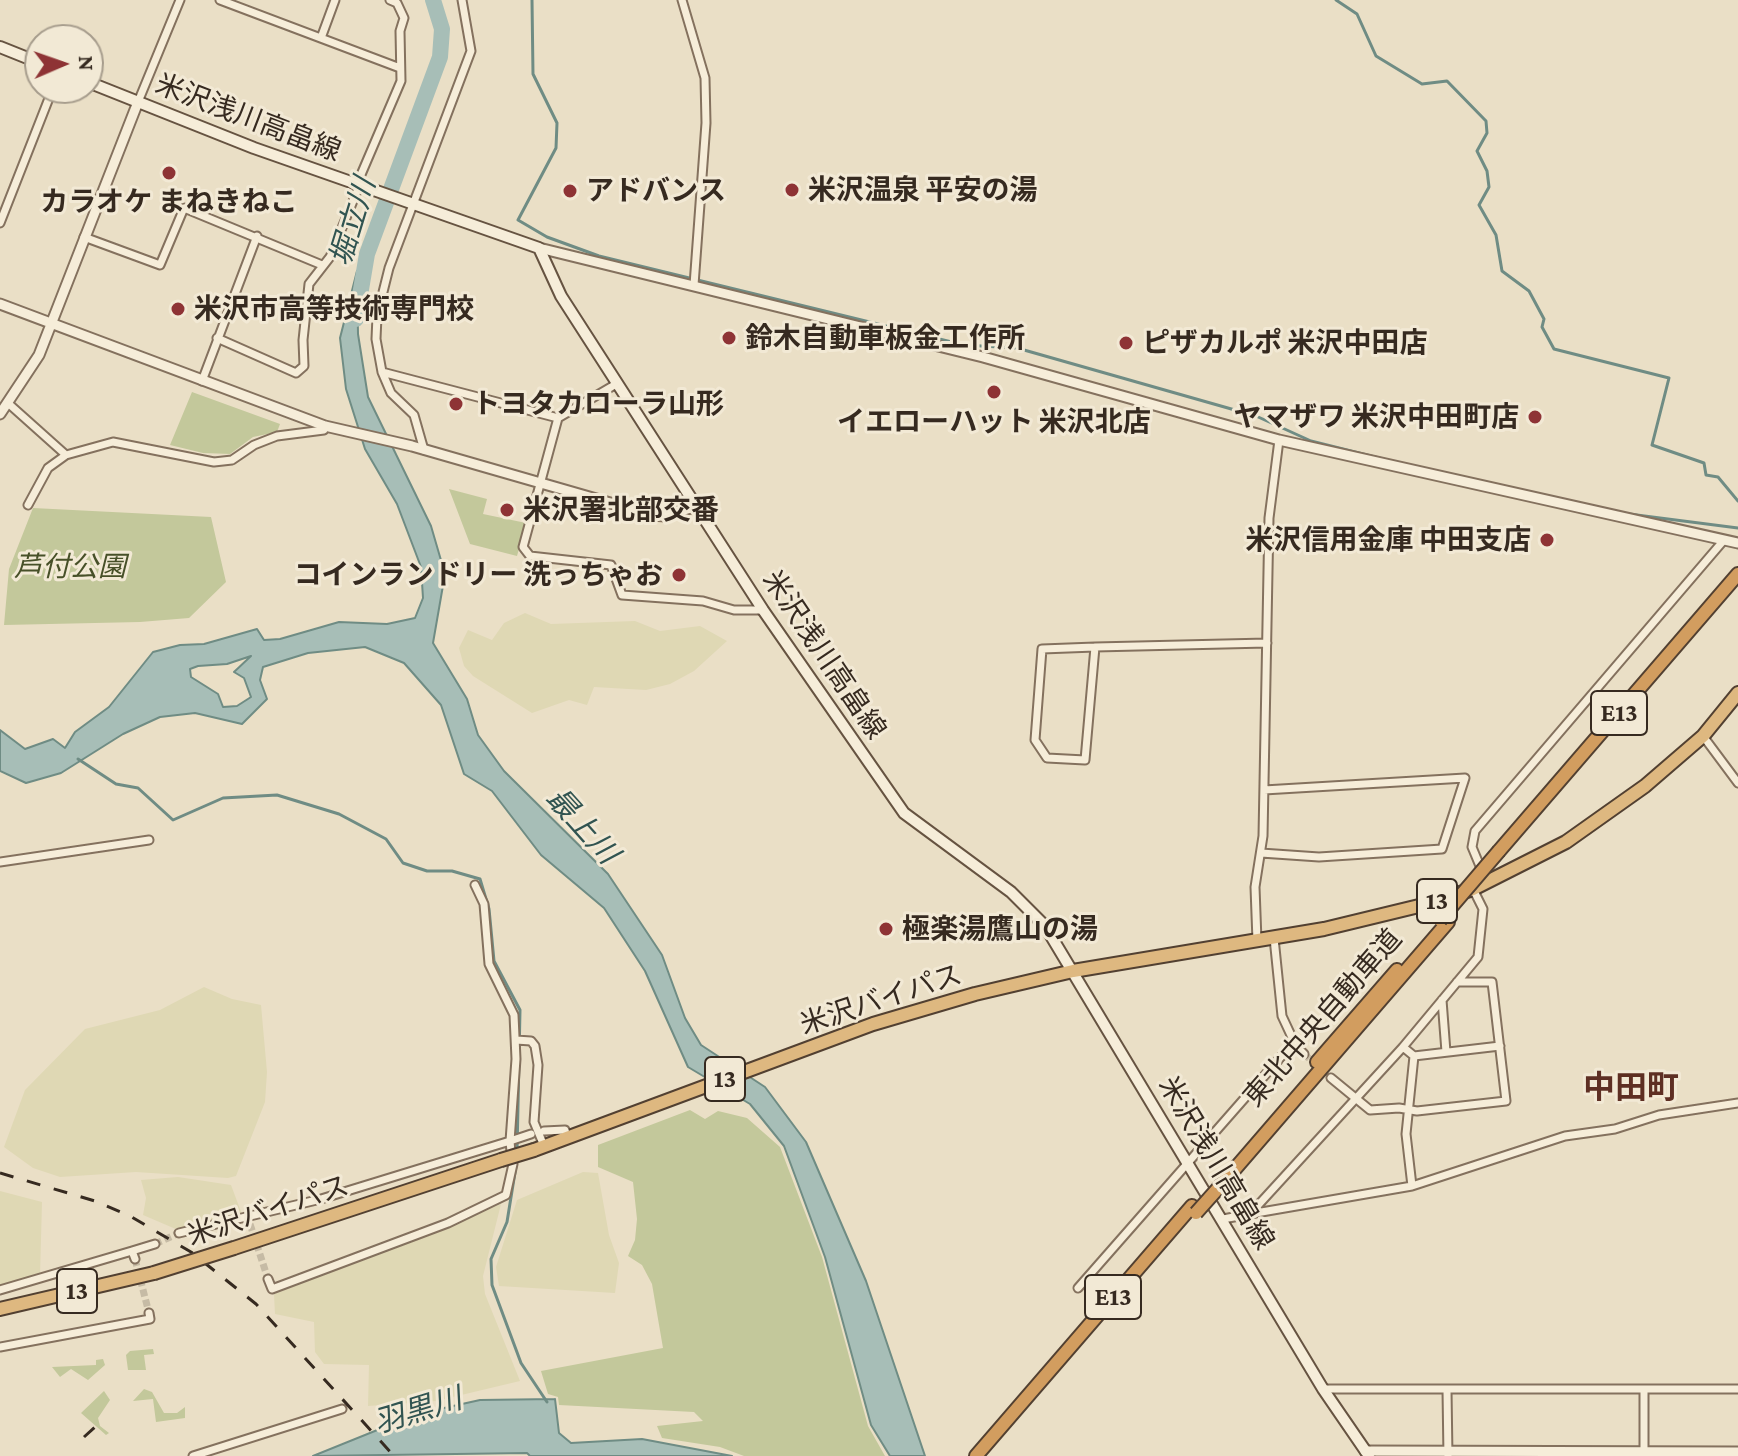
<!DOCTYPE html>
<html>
<head>
<meta charset="utf-8">
<style>
  body { margin:0 }
  #map { position:relative; width:1738px; height:1456px; overflow:hidden; background:#eadfc6; font-family:"Crimson Pro",serif }
  canvas { display:block }
  .north { position:absolute; left:24px; top:24px; width:80px; height:80px; box-sizing:border-box; background:#f2e9d5; border:2px solid #a79d8d; border-radius:50%; rotate:88deg; font-size:22px; font-weight:700; line-height:32px; text-align:center; color:#362a20 }
  .north::after { content:''; display:block; margin:auto; width:28px; height:36px; background:#8e3335; clip-path:polygon(50% 0,100% 100%,50% 72%,0 100%) }
</style>
</head>
<body>
<div id="map">
<canvas width="1738" height="1456"></canvas>
<div class="north">N</div>
</div>
<script>
const context = document.querySelector('canvas').getContext('2d');
context.lineJoin = 'round';
function fill(path, color) { context.fillStyle = color; context.fill(path, 'evenodd'); }
const poly = rows => new Path2D(rows.map(r => 'M' + r).join(''));
function strokePath(path, color, width, dash) { context.strokeStyle = color; context.lineWidth = width; context.lineCap = dash ? 'butt' : 'round'; context.setLineDash(dash || []); context.stroke(path); }
function write(font, color, halo, rows, align = 'center') {
  context.font = font + ' "Crimson Pro","Noto Sans JP",serif'; context.lineWidth = 6; context.setLineDash([]); context.textBaseline = 'middle'; context.strokeStyle = halo; context.fillStyle = color; for (const [text, x, y, turn = 0] of rows) {
    context.save(); context.translate(x, y); context.rotate((+turn || 0) * Math.PI / 180); context.textAlign = isNaN(turn) ? turn : align; if (halo) context.strokeText(text, 0, 0); context.fillText(text, 0, 0); context.restore();
  }
}
fill(poly([
  [525,613,551,624,635,621,660,631,700,626,727,641,694,671,670,684,646,690,594,687,587,705,569,700,532,713,473,676,464,666,459,648,468,630,492,640,504,623],
  [204,987,232,999,261,1005,267,1072,265,1102,236,1176,228,1178,136,1172,60,1177,33,1168,4,1147,25,1090,85,1029,160,1010],
  [583,1172,598,1173,609,1235,619,1263,615,1293,499,1286,496,1267,517,1200],
  [178,1177,231,1185,243,1217,185,1233,143,1215,146,1198,141,1180],
  [0,1191,42,1202,40,1276,6,1286,0,1285],
  [501,1204,483,1276,485,1294,520,1381,436,1401,368,1406,369,1365,324,1364,315,1352,314,1322,275,1314,274,1294]
]), '#dfd8b4');
fill(poly([
  [192,392,280,424,277,432,253,437,230,454,203,453,170,445],
  [449,489,487,499,483,514,526,523,517,556,470,544],
  [33,508,211,517,226,582,189,618,140,622,4,625,9,569],
  [690,1110,705,1119,718,1111,747,1118,780,1147,822,1257,868,1426,885,1456,744,1456,720,1447,662,1438,657,1426,703,1421,694,1412,559,1405,558,1397,548,1394,541,1371,663,1348,652,1284,642,1265,628,1256,635,1240,637,1219,633,1182,598,1167,598,1145],
  [153,1349,154,1354,144,1355,146,1370,128,1370,126,1355,130,1351],
  [103,1359,105,1365,88,1380,71,1369,60,1377,52,1367,96,1365,96,1360],
  [144,1389,152,1392,164,1413,177,1413,185,1407,185,1418,156,1422,153,1399,133,1401],
  [104,1391,110,1400,98,1418,100,1426,109,1433,106,1435,81,1413]
]), '#c3c89b');
const water = poly([
  [357,271,358,334,368,397,431,526,445,574,433,643,467,699,478,735,504,771,608,874,662,955,685,1018,701,1045,765,1087,806,1142,866,1281,925,1456,890,1456,871,1425,825,1257,784,1146,750,1104,688,1067,645,971,604,908,541,855,492,791,464,774,441,705,404,663,365,647,308,653,263,667,260,680,267,699,242,724,195,713,160,717,123,734,61,773,26,783,0,771,0,730,25,749,53,739,65,748,75,732,109,707,153,652,180,645,204,644,257,629,264,640,280,639,339,622,387,624,415,618,423,598,421,567,397,504,365,449,346,389,340,338,357,271],
  [251,656,234,672,244,678,251,697,237,706,223,707,218,694,191,677,190,669,198,666,227,664,251,656],
  [555,1399,559,1433,571,1443,642,1439,732,1456,530,1456,527,1453,313,1456,417,1414,480,1400,555,1399]
]);
fill(water, '#a7beb7');
strokePath(water, '#6f8c84', 2);
strokePath(poly([
  [532,0,533,74,557,123,556,148,518,220,547,237,599,256,964,345,1017,348,1256,416,1311,441,1387,460],
  [1336,0,1357,14,1376,56,1422,84,1447,81,1486,121,1487,133,1477,151,1487,171,1489,187,1479,205,1496,235,1502,271,1529,291,1544,319,1542,327,1554,349,1669,378,1652,445,1704,463,1706,475,1718,477,1738,501],
  [1629,514,1738,528],
  [78,759,116,784,138,788,173,820,223,798,277,795,339,814,386,839,403,863,427,871,452,871,480,879,489,909,494,961,520,1010,517,1152],
  [517,1160,507,1222,491,1259,492,1285,521,1363,547,1402]
]), '#6f8c84', 3);
strokePath(poly([
  [356,319,367,254,440,57,442,29,433,0]
]), '#a7beb7', 16);
strokePath(poly([
  [1304,1054,1331,1078],
  [250,1224,268,1279],
  [155,1244,179,1233],
  [135,1259,149,1313]
]), '#c6bba5', 7, [7, 3.5]);
const minor = poly([
  [220,0,400,68],
  [682,0,705,78,706,123,694,285],
  [321,38,335,0],
  [138,102,180,0],
  [357,184,401,81,400,31,404,18,397,3,390,0],
  [0,223,53,88],
  [84,237,160,265,184,208,322,265],
  [217,338,296,373,304,366,303,340,309,284,330,257,360,184],
  [382,372,558,418],
  [202,381,257,236],
  [618,383,558,418,523,547,530,556,611,565,622,595,703,601,734,610,763,610],
  [9,404,66,455],
  [424,450,414,415,391,393,382,372,376,339,377,316,389,268,471,51,462,0],
  [28,505,48,468,66,455,113,442,214,462,232,460,254,445,277,436,324,430,325,426],
  [1095,647,1085,760,1047,758,1035,740,1042,649,1095,647,1267,643],
  [1703,736,1738,783],
  [1261,853,1319,857,1442,849,1465,778,1264,790],
  [0,862,149,840],
  [1482,871,1472,847,1475,831,1724,540],
  [1274,938,1282,1016,1296,1046,1304,1054],
  [1257,941,1255,887,1263,836,1269,518,1279,440],
  [1442,1000,1446,1052],
  [516,1040,531,1041,535,1046,538,1065,534,1122,544,1146],
  [1403,1047,1414,1056,1500,1046],
  [1331,1078,1370,1110,1399,1108,1417,1111,1506,1101,1492,982,1457,982],
  [544,1131,565,1130,567,1137],
  [511,1152,510,1141,531,1134],
  [1412,1186,1406,1134,1414,1056],
  [1250,1214,1412,1186,1565,1136,1615,1129,1659,1115,1738,1103],
  [1223,1219,1250,1214,1403,1047,1478,957,1483,909,1473,889],
  [179,1233,321,1199,510,1141,516,1059,514,1015,489,964,484,904,475,885],
  [132,1251,155,1244],
  [268,1279,272,1289,448,1223,506,1195,513,1164],
  [1078,1288,1294,1042],
  [0,1290,132,1251,135,1259],
  [0,1347,150,1319,149,1313],
  [1323,1389,1738,1389],
  [1447,1390,1448,1456],
  [1644,1391,1644,1456],
  [193,1456,342,1409]
]);
const tertiary = poly([
  [539,248,983,357,1279,440,1738,543],
  [0,304,325,426,412,446,652,515,665,516,697,506],
  [0,414,39,355,138,102],
  [1365,1451,1738,1452]
]);
const secondary = poly([
  [0,47,40,63],
  [88,82,254,148,539,248,561,296,763,610,904,813,1011,892,1045,926,1323,1389,1369,1456]
]);
const trunk = poly([
  [534,1150,873,1024,975,994,1073,971,1324,929,1419,906,1473,889,1566,842,1645,786,1703,736,1738,693],
  [234,1248,501,1160],
  [0,1309,154,1273]
]);
const motorway = poly([
  [1499,851,1738,574],
  [1317,1062,1397,970],
  [1221,1185,1448,922],
  [976,1456,1192,1206]
]);
strokePath(minor, '#84715e', 11);
strokePath(tertiary, '#84715e', 13);
strokePath(secondary, '#665341', 14);
strokePath(trunk, '#524031', 16);
strokePath(motorway, '#524031', 16);
strokePath(minor, '#f6edd9', 7);
strokePath(tertiary, '#f6edd9', 9);
strokePath(secondary, '#f6edd9', 10);
strokePath(trunk, '#deb880', 12);
strokePath(motorway, '#d29d5f', 12);
strokePath(poly([
  [0,1173,95,1201,130,1216,191,1252,256,1304,394,1456],
  [84,1437,95,1427]
]), '#362a20', 3, [14, 14]);
const trunkBridge = poly([
  [501,1160,534,1150],
  [154,1273,234,1248]
]);
const motorwayBridge = poly([
  [1440,920,1499,851],
  [1196,1213,1221,1185]
]);
strokePath(trunkBridge, '#524031', 16, []);
strokePath(motorwayBridge, '#524031', 16, []);
strokePath(trunkBridge, '#deb880', 12);
strokePath(motorwayBridge, '#d29d5f', 12);
for (const [x, y, r, color] of [
  [169,173,8,"#8e3335"],
  [792,190,8,"#8e3335"],
  [570,191,8,"#8e3335"],
  [178,309,8,"#8e3335"],
  [729,338,8,"#8e3335"],
  [1126,343,8,"#8e3335"],
  [994,392,8,"#8e3335"],
  [456,404,8,"#8e3335"],
  [1535,417,8,"#8e3335"],
  [507,510,8,"#8e3335"],
  [1547,540,8,"#8e3335"],
  [679,575,8,"#8e3335"],
  [886,929,8,"#8e3335"]
]) { const dot = new Path2D(); dot.arc(x, y, r, 0, 2 * Math.PI); context.fillStyle = color; context.fill(dot); strokePath(dot, '#f2e9d5', 3); }
for (const [x, y, w] of [
  [1619,713,56],
  [1437,901,40],
  [725,1079,40],
  [77,1291,40],
  [1113,1297,56]
]) { const box = new Path2D(); box.roundRect(x - w / 2, y - 22, w, 44, 6); context.fillStyle = '#f2e9d5'; context.fill(box); strokePath(box, '#362a20', 2); }
write('bold 26px', '#362a20', null, [
  ["E13",1619,713],
  ["13",1437,901],
  ["13",725,1079],
  ["13",77,1291],
  ["E13",1113,1297]
]);
write('28px', '#362a20', '#f2e9d5', [
  ["米沢浅川高畠線",248,118,21],
  ["米沢浅川高畠線",824,655,56],
  ["米沢バイパス",881,1000,-18],
  ["東北中央自動車道",1323,1018,-49],
  ["米沢浅川高畠線",1216,1163,59],
  ["米沢バイパス",268,1211,-18]
]);
write('bold 28px', '#362a20', '#f2e9d5', [
  ["米沢温泉 平安の湯",808,190],
  ["アドバンス",586,191],
  ["カラオケ まねきねこ",169,202,"center"],
  ["米沢市高等技術専門校",194,309],
  ["鈴木自動車板金工作所",745,338],
  ["ピザカルポ 米沢中田店",1142,343],
  ["トヨタカローラ山形",472,404],
  ["ヤマザワ 米沢中田町店",1519,417,"right"],
  ["イエローハット 米沢北店",994,422,"center"],
  ["米沢署北部交番",523,510],
  ["米沢信用金庫 中田支店",1531,540,"right"],
  ["コインランドリー 洗っちゃお",663,575,"right"],
  ["極楽湯鷹山の湯",902,929]
], 'left');
write('italic 28px', '#475028', '#f2e9d5', [
  ["芦付公園",70,567]
]);
write('italic 30px', '#315451', '#f2e9d5', [
  ["堀立川",353,222,-73],
  ["最上川",582,826,48],
  ["羽黒川",418,1411,-17]
]);
write('bold 32px', '#5e2f23', '#f2e9d5', [
  ["中田町",1631,1088]
]);
</script>
</body>
</html>
